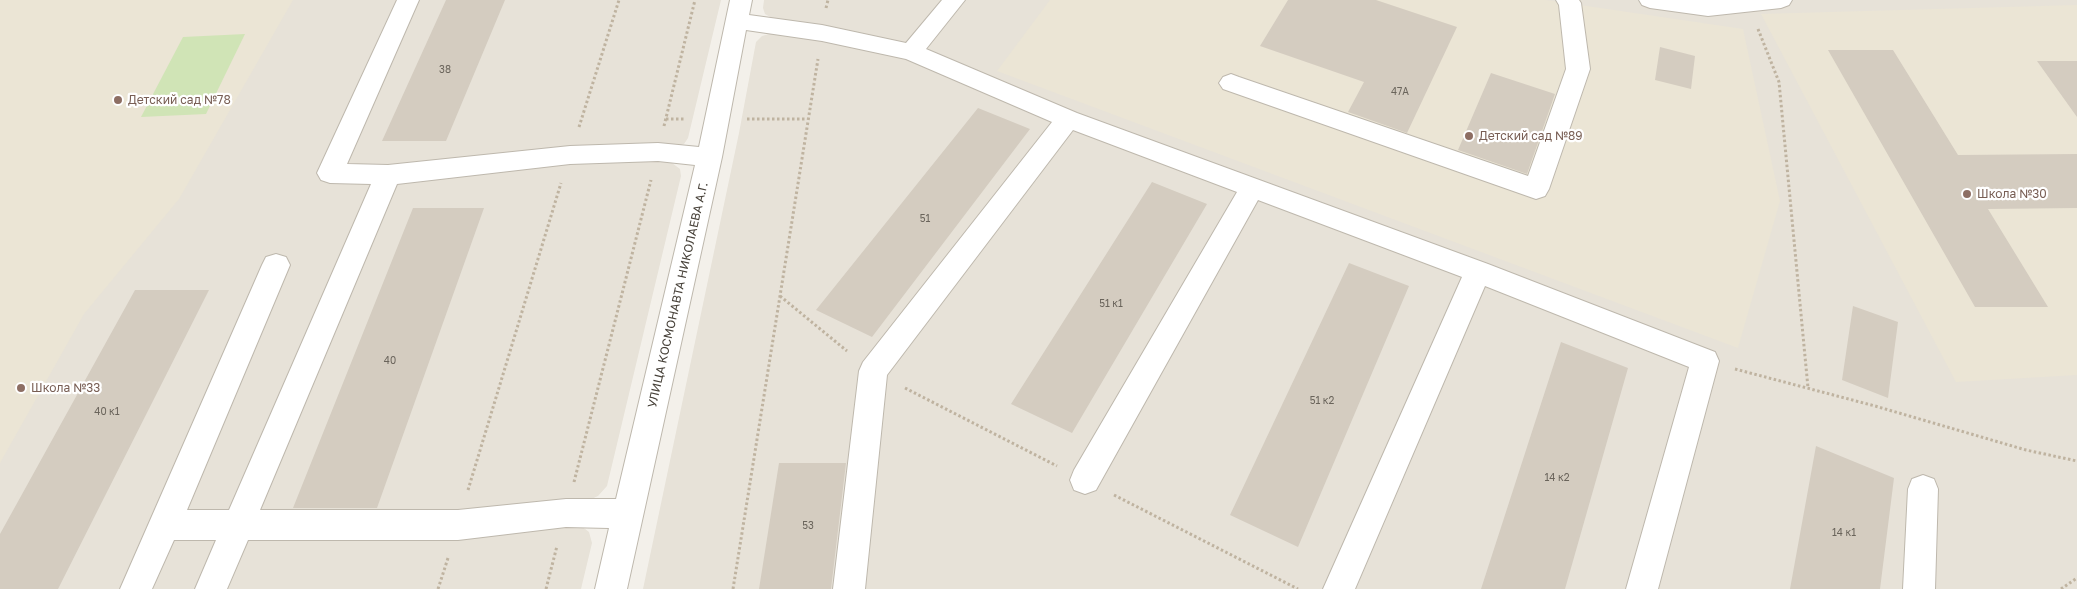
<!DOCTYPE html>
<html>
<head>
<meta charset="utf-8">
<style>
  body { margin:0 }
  canvas { display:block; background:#f3f0ea }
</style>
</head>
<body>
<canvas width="2077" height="589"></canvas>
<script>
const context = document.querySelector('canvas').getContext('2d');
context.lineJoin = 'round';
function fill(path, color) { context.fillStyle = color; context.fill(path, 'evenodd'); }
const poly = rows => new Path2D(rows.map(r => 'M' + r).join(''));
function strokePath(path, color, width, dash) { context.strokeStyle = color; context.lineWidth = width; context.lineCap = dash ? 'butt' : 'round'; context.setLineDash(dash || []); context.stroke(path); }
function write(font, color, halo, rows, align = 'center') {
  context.font = font + ' "Golos Text",sans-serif'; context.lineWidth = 4.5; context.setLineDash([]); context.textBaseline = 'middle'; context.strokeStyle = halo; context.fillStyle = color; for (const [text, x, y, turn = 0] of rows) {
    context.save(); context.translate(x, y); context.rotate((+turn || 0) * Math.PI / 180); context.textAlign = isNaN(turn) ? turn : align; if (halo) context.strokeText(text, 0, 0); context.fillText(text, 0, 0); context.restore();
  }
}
fill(poly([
  [0,0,721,0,688,138,684,144,674,146,656,160,672,163,680,169,681,176,607,486,598,496,585,502,580,525,589,532,592,543,581,589,0,589],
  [764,0,2077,0,2077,589,643,589,739,133,756,42,762,36,773,33,823,27,772,18,765,14,763,8]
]), '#e7e2d8');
fill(poly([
  [0,0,293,0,179,199,84,314,0,463],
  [1050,0,1546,0,1743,29,1780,201,1738,348,997,71],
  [2077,5,2077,375,1956,382,1761,14]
]), '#ebe5d5');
fill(poly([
  [245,34,206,114,141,117,183,37]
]), '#d0e4b6');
fill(poly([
  [446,0,505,0,446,141,382,141],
  [1288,0,1376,0,1457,27,1407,133,1348,112,1364,82,1260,46],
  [1660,47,1695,56,1691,89,1655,80],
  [1828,50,1893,50,1958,155,2077,154,2077,208,1988,209,2048,307,1975,307],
  [2037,61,2077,61,2077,117],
  [1491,73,1555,94,1527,174,1458,150],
  [978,108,1030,129,872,337,816,310],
  [1152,182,1207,204,1072,433,1011,404],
  [413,208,484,208,377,508,293,508],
  [1349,263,1409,286,1298,547,1230,515],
  [135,290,209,290,58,589,0,589,0,534],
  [1853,306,1898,322,1888,398,1842,380],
  [1561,342,1628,368,1565,589,1481,589],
  [1816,446,1894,478,1880,589,1790,589],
  [779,463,846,463,831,589,759,589]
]), '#d4ccc0');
const minor = poly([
  [397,0,419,0,347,164,388,165,570,146,658,143,699,147,730,0,752,0,749,15,822,25,906,43,942,0,965,0,926,49,1077,113,1488,264,1715,352,1719,361,1658,589,1626,589,1689,367,1485,286,1355,589,1323,589,1462,277,1258,200,1096,490,1085,494,1074,490,1070,480,1074,470,1237,192,1073,130,887,375,865,589,833,589,859,371,863,362,1052,122,906,59,822,41,746,30,722,157,627,589,595,589,609,528,566,527,458,540,248,540,227,589,195,589,216,540,174,540,152,589,120,589,262,265,266,257,276,254,286,257,290,265,187,510,229,510,371,184,330,183,321,180,317,173,397,0],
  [658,161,695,165,616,499,566,499,458,510,260,510,397,184,570,164,658,161],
  [1556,0,1579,0,1581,3,1590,69,1549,189,1545,196,1536,199,1223,89,1219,83,1223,77,1231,74,1239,77,1528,176,1566,69,1559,5,1556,0],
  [1639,0,1792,0,1789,5,1781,8,1708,16,1650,8,1642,5,1639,0],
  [1923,475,1934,479,1938,489,1935,589,1903,589,1908,489,1912,479,1923,475]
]);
strokePath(minor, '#beb8ad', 2);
strokePath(poly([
  [826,8,828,0],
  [1758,29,1779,82,1808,388],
  [666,119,686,119],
  [747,119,807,119],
  [664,126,695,0],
  [579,127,619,0],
  [780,296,847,351],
  [1735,369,1875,406,2026,450,2077,461],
  [905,388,1057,466],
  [574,482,651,180],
  [468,490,561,183],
  [1114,495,1298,589],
  [438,589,448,558],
  [546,589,557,546],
  [733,589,818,59],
  [2061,589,2077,578]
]), '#bfb3a0', 3, [2.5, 2.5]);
fill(minor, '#fff');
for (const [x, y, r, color] of [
  [118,100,5,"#8d6e63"],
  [1469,136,5,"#8d6e63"],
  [1967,194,5,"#8d6e63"],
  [21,388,5,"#8d6e63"]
]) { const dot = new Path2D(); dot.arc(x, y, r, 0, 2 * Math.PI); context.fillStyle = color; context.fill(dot); strokePath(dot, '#fff', 2); }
write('10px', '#6a645b', null, [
  ["38",445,70],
  ["47А",1400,92],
  ["51",925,219],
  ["51 к1",1111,304],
  ["40",390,361],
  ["51 к2",1322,401],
  ["40 к1",107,412],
  ["14 к2",1557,478],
  ["53",808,526],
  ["14 к1",1844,533]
]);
write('12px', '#785e54', '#fff', [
  ["Детский сад №78",128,100],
  ["Детский сад №89",1479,136],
  ["Школа №30",1977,194],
  ["Школа №33",31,388]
], 'left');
write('12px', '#474139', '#fff', [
  ["УЛИЦА КОСМОНАВТА НИКОЛАЕВА А.Г.",678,295,-77]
]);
</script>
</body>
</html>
